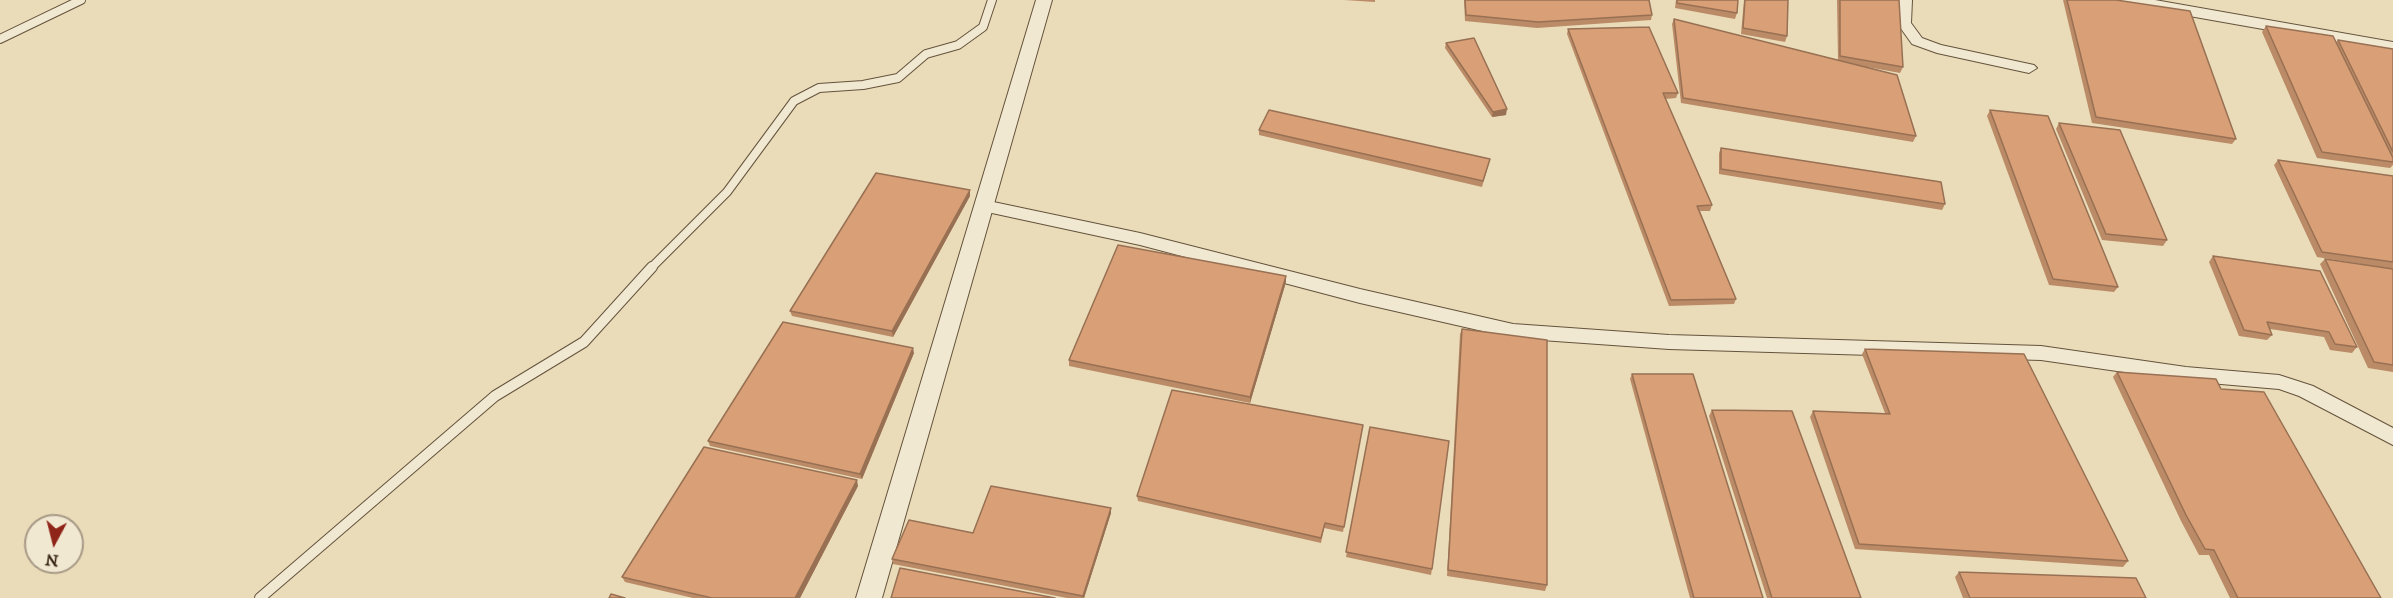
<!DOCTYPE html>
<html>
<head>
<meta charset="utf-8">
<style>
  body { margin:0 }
  #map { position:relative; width:2393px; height:598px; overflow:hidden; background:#eadcb9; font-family:"IM FELL DW Pica",serif }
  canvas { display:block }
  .north { position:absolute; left:24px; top:514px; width:60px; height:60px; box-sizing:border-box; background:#f1e8d2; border:2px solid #a79a86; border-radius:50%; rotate:187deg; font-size:16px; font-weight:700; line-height:24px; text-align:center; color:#372513 }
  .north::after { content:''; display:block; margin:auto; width:21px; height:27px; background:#8f2418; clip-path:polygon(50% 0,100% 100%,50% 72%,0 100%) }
</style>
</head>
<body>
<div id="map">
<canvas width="2393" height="598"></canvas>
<div class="north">N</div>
</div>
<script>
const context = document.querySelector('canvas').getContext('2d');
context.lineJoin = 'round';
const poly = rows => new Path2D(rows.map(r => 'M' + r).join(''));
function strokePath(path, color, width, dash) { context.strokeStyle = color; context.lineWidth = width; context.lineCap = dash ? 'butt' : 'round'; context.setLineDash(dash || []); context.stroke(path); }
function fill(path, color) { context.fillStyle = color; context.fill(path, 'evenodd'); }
const serviceFar1 = poly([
  [0,39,81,0],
  [651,268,727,192,794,101,819,88,863,85,898,78,926,54,958,45,983,27,992,0]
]);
const service = poly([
  [260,598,495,396,584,342,652,267]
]);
const minor = poly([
  [1898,0,1912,0,1911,23,1922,38,1941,45,2034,65,2037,68,2029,73,1937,53,1912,44,1897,23,1898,0],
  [984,200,1140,233,1360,289,1513,324,1669,335,2041,346,2186,367,2279,375,2313,386,2393,428,2393,445,2299,396,2279,389,2186,381,2041,360,1669,349,1513,338,1360,303,1140,245,978,210,976,206,978,202,984,200]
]);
const tertiary = poly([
  [1036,0,1052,0,882,598,856,598,1036,0],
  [2119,0,2155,0,2393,42,2393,52,2127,5,2119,0]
]);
strokePath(serviceFar1, '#64533c', 10);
strokePath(service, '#64533c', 12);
strokePath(minor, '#64533c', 2);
strokePath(tertiary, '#64533c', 2);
strokePath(serviceFar1, '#f1e8d2', 8);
strokePath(service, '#f1e8d2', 10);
fill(minor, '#f1e8d2');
fill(tertiary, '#f1e8d2');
fill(poly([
  [1344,0,1375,0,1375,2],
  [1464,0,1649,0,1652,15,1651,20,1537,28,1465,21],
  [1676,0,1738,0,1737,13,1735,19,1675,8],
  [1744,0,1788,0,1787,36,1785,42,1741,34],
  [1837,0,1899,0,1903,67,1900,73,1867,67,1916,136,1913,142,1681,103,1672,24,1674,19,1838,60],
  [2063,0,2116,0,2236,139,2232,144,2092,123],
  [2266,26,2336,42,2338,40,2393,49,2393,165,2390,168,2317,158,2262,32],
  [1568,29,1678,93,1676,98,1665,99,1712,205,1710,211,1700,211,1736,299,1734,304,1669,306,1567,34],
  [1446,43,1506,115,1492,117,1445,48],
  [1990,110,2118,287,2114,292,2049,285,1987,116],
  [2059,123,2167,240,2163,246,2102,240,2056,129],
  [1259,130,1490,159,1482,187,1259,135],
  [1721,148,1945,204,1942,210,1719,174,1719,153],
  [2278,160,2393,176,2393,269,2317,257,2274,165],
  [970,190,970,196,893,337,792,316,790,311],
  [2213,256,2357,347,2352,353,2330,350,2324,337,2270,329,2272,335,2267,340,2239,336,2209,262],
  [2325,259,2393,269,2393,372,2368,368,2320,264],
  [1286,282,1250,403,1069,366,1069,360],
  [1462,329,1547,585,1545,591,1447,576,1460,334],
  [1865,349,2128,561,2123,567,1855,549,1810,417,1813,411,1885,413,1862,354],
  [914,353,862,479,710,446,708,441],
  [2117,372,2221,389,2381,598,2230,598,2209,555,2199,555,2181,521,2113,377],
  [1632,374,1763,598,1690,598,1630,379],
  [1712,410,1861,598,1767,598,1709,416],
  [1363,425,1343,532,1324,528,1321,543,1138,501,1137,496],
  [1370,427,1432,569,1431,575,1346,557],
  [858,486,800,598,693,598,625,582,622,577],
  [1111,513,1084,598,1067,598,893,564,892,559,973,533],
  [1959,572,2146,598,1963,598,1955,577]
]), '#bb8a66');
fill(poly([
  [1507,109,1506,115,1492,117,1493,112],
  [970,190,970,196,893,337,892,331],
  [1286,276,1286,282,1250,403,1250,397],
  [913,348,914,353,862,479,860,474],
  [857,480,858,486,800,598,795,598],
  [1111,508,1111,513,1084,598,1083,598,1083,596]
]), '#987053');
const building = poly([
  [1465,0,1649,0,1652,15,1538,22,1466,15,1465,0],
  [1677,0,1738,0,1737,13,1677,3,1677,0],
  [1745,0,1788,0,1787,36,1743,28,1745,0],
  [1840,0,1899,0,1903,67,1840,56,1840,0],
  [2067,0,2116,0,2190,11,2236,139,2096,117,2067,0],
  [1674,19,1897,75,1916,136,1683,98,1674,19],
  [2266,26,2333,36,2393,158,2393,162,2322,152,2266,26],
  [1649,27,1678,93,1663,93,1712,205,1697,206,1736,299,1671,300,1568,29,1649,27],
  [1474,38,1507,109,1493,112,1446,43,1474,38],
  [2338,40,2393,49,2393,152,2338,40],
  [1269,110,1490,159,1483,181,1259,130,1269,110],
  [1990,110,2048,116,2118,287,2053,279,1990,110],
  [2059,123,2120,130,2167,240,2106,234,2059,123],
  [1721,148,1941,182,1945,204,1721,169,1721,148],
  [2278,160,2393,176,2393,262,2322,252,2278,160],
  [876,173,970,190,892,331,790,311,876,173],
  [1118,245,1286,276,1250,397,1069,360,1118,245],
  [2213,256,2320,271,2357,347,2335,344,2329,332,2267,322,2272,335,2244,330,2213,256],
  [2325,259,2393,269,2393,365,2374,362,2325,259],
  [783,322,913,348,860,474,708,441,783,322],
  [1462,329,1547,340,1547,585,1448,570,1462,329],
  [1865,349,2024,354,2128,561,1859,544,1813,411,1890,414,1865,349],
  [2117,372,2216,379,2221,389,2264,392,2381,598,2238,598,2214,550,2205,549,2186,515,2117,372],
  [1632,374,1693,374,1763,598,1694,598,1632,374],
  [1172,390,1363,425,1344,527,1325,523,1321,538,1137,496,1172,390],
  [1712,410,1792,411,1861,598,1772,598,1712,410],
  [1370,427,1449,441,1432,569,1346,552,1370,427],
  [704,447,857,480,795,598,712,598,622,577,704,447],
  [991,486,1111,508,1083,596,892,559,909,520,973,533,991,486],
  [900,568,1055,598,891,598,900,568],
  [1959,572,2136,578,2146,598,1970,598,1959,572],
  [611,594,625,598,609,598,611,594]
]);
fill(building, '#d9a077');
strokePath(building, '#987053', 1.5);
</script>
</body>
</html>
